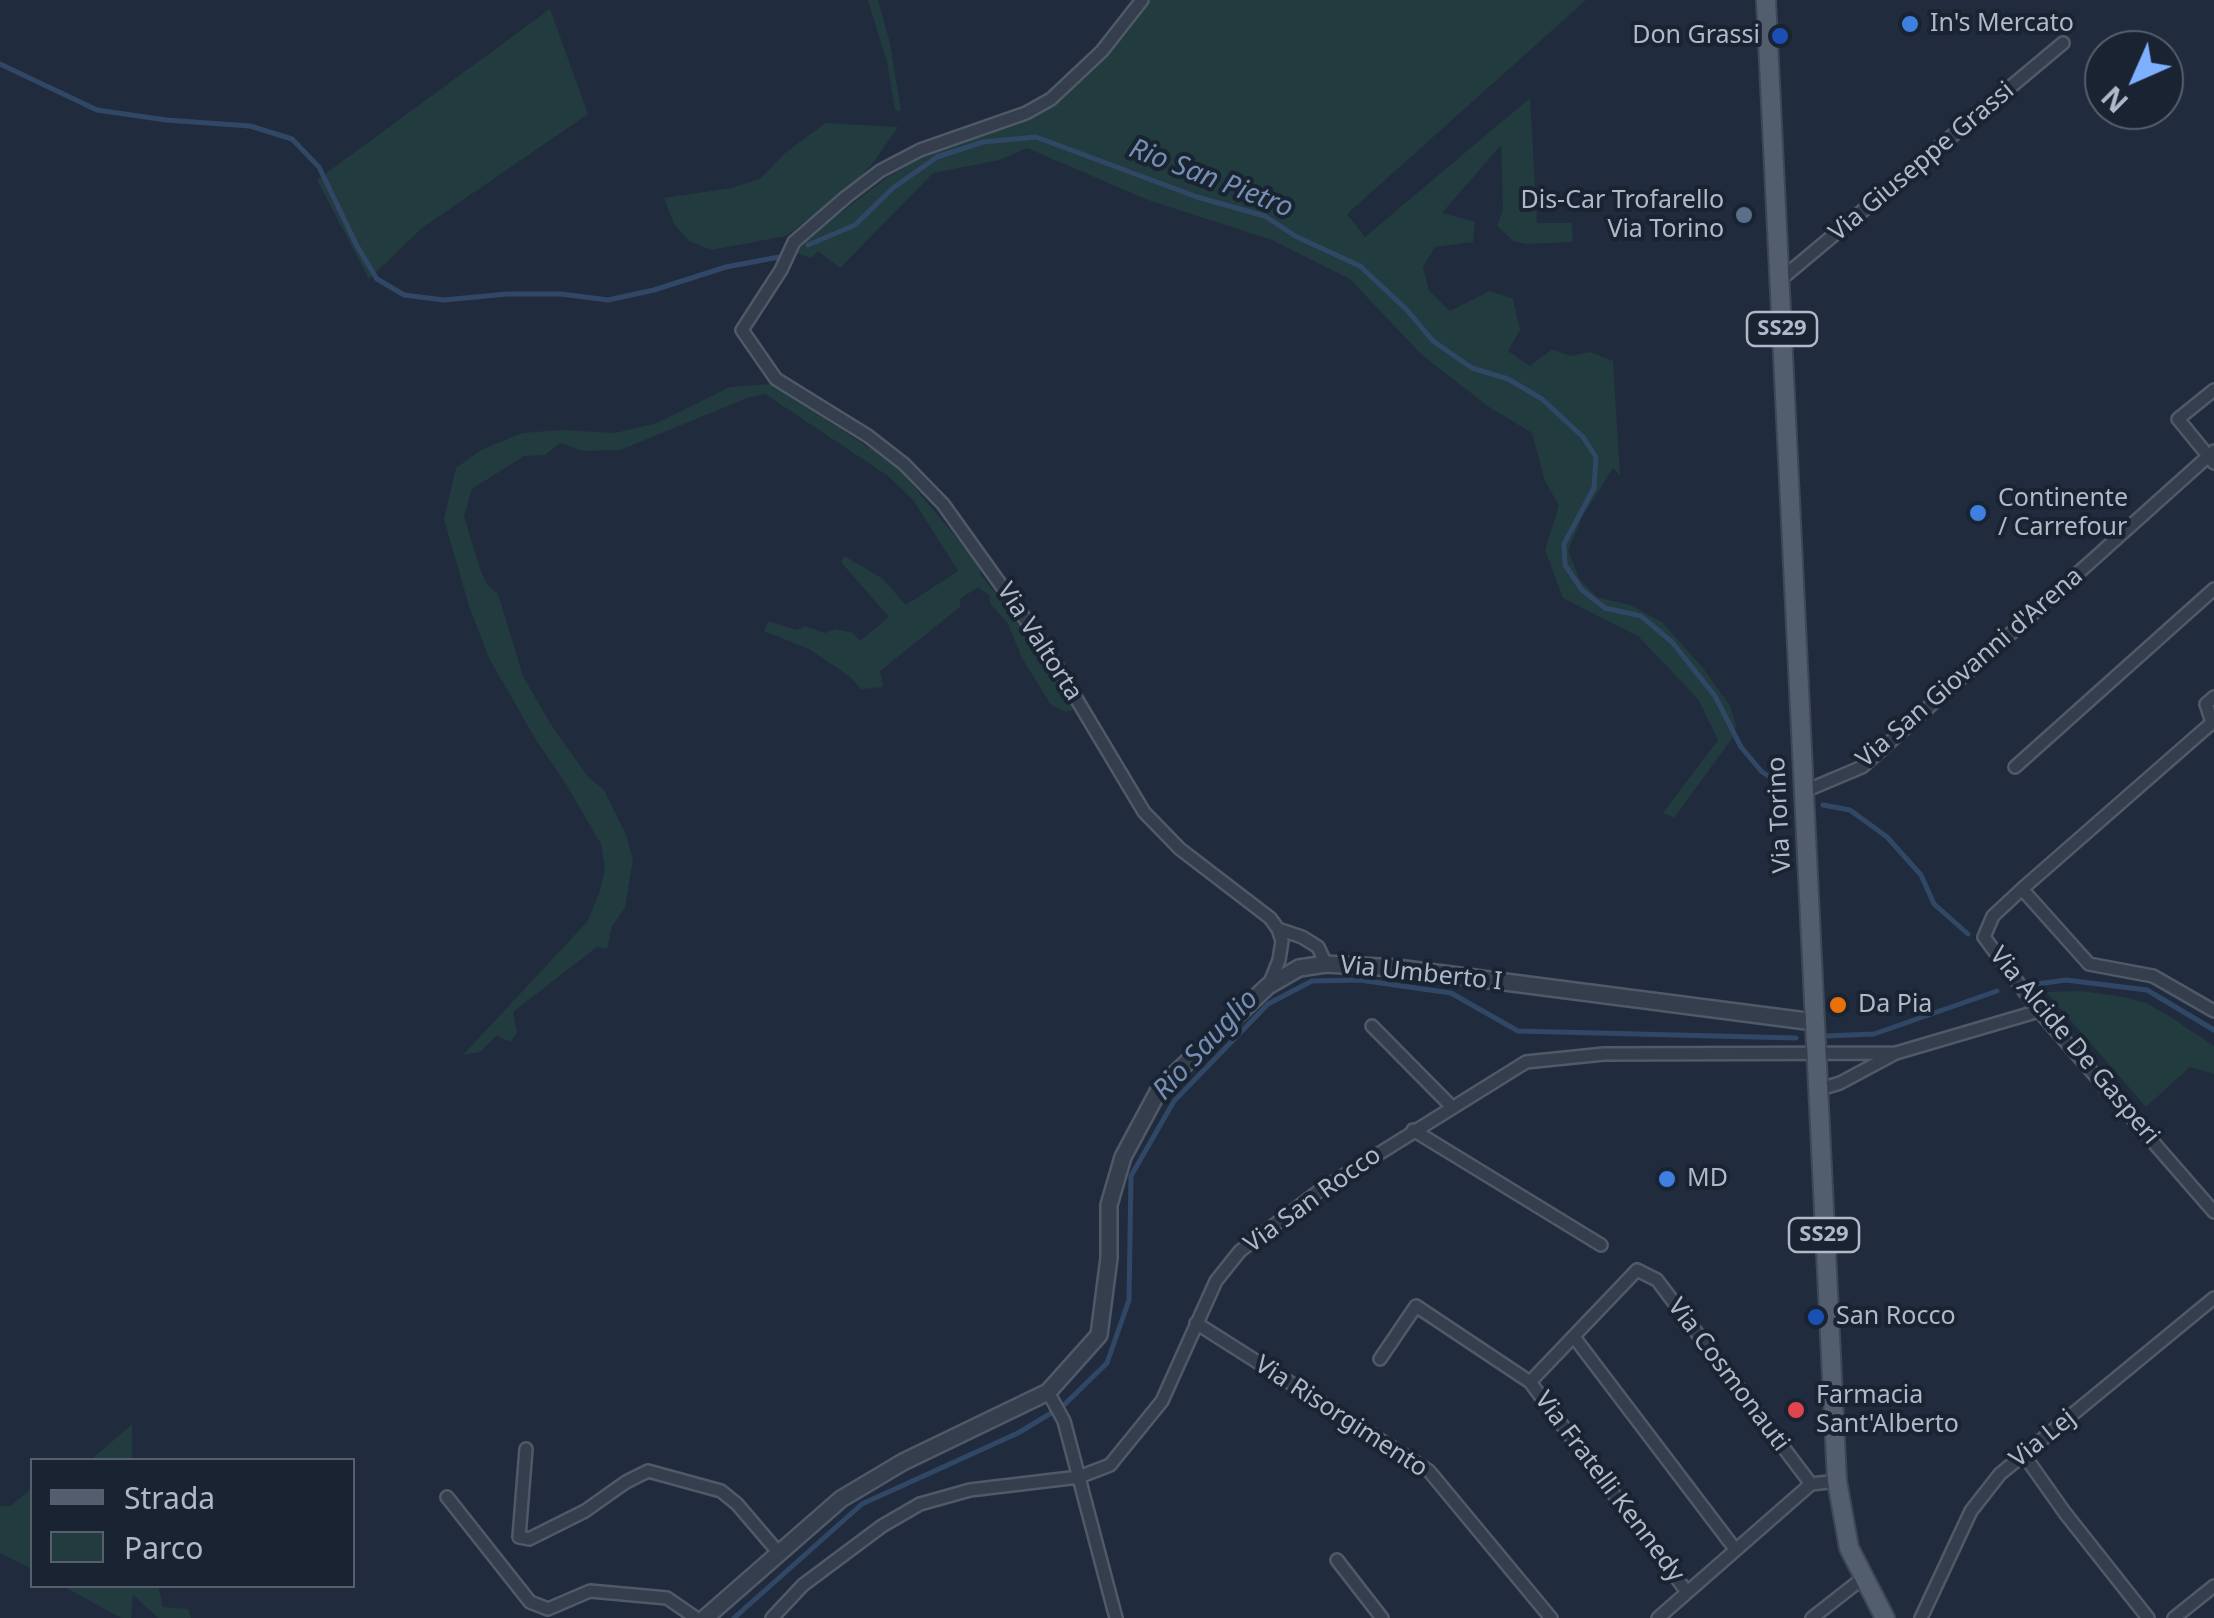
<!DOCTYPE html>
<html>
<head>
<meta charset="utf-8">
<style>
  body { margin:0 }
  #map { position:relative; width:2214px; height:1618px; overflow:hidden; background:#202c3d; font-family:"Noto Sans",sans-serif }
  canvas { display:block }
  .legend { position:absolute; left:30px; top:1458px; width:325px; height:130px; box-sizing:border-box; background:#192331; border:2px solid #555f6e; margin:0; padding:12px 18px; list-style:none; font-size:30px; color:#afb9c9 }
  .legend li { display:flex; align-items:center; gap:20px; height:50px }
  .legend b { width:50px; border:2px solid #555f6e }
  .north { position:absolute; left:2084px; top:30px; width:100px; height:100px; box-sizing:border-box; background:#192331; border:2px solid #555f6e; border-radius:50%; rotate:225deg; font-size:28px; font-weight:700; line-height:40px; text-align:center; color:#afb9c9 }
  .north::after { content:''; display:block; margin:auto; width:35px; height:45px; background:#7db1ff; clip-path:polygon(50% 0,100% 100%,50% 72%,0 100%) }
</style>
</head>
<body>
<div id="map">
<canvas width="2214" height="1618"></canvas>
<ul class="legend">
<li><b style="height:12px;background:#525d6d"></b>Strada</li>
<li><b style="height:28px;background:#223b3e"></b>Parco</li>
</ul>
<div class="north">N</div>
</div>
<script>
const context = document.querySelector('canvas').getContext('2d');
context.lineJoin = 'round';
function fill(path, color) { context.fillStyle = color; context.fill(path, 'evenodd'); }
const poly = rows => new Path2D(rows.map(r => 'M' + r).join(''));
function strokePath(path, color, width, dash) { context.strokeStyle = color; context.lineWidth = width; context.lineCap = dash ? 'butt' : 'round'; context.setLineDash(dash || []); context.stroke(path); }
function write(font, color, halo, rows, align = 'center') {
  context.font = font + ' "Noto Sans",sans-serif'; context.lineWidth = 8; context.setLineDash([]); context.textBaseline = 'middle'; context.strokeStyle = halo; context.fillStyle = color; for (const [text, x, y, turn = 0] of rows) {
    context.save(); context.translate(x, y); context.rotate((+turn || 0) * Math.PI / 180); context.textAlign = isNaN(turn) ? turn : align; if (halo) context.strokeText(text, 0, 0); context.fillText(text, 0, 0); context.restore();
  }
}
fill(poly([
  [868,0,878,0,890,43,901,111,895,110,887,62],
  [1149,0,1586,0,1347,214,1365,237,1530,98,1537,223,1572,223,1573,242,1526,244,1513,241,1497,226,1503,210,1501,145,1442,213,1475,222,1473,242,1435,247,1423,267,1429,291,1450,311,1490,291,1513,299,1520,330,1508,351,1530,366,1552,349,1570,356,1590,352,1613,361,1620,475,1613,468,1582,517,1568,551,1580,580,1597,597,1630,605,1662,622,1703,668,1730,706,1736,725,1733,737,1674,818,1663,813,1718,740,1698,699,1639,637,1563,598,1545,550,1559,506,1545,481,1532,433,1489,407,1422,355,1350,279,1272,240,1148,200,1027,148,1000,160,933,173,840,268,818,251,811,258,796,253,812,235,886,178,931,152,1030,119,1055,103,1091,71],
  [550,9,588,114,422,228,369,279,317,180],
  [826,123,898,127,873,163,851,186,786,236,711,250,689,241,674,224,664,198,731,188,760,179,785,153],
  [771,384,896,465,979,565,981,576,1021,621,1076,709,1066,712,1051,705,1022,658,1008,624,990,603,989,595,978,587,960,599,960,607,880,671,883,687,861,689,849,676,809,649,764,631,768,621,797,630,805,626,825,633,835,629,853,633,860,641,889,617,841,562,844,556,882,578,906,605,958,571,914,501,888,476,765,394,750,397,620,450,583,451,560,443,545,455,524,456,472,489,464,516,480,569,487,584,498,594,523,676,550,723,588,777,604,790,626,835,633,859,625,908,612,926,607,949,597,947,513,1012,517,1033,510,1042,497,1035,480,1052,463,1055,587,922,600,891,605,868,601,844,564,781,536,740,489,658,469,606,444,519,456,468,481,450,522,433,562,430,615,433,657,423,730,387],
  [2081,991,2124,997,2146,1003,2169,1016,2214,1046,2214,1074,2190,1067,2146,1107,2046,992],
  [132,1424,132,1460,91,1460],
  [32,1484,32,1569,0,1553,0,1506,10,1506,29,1491],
  [63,1586,158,1586,163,1607,188,1609,191,1618,158,1618,133,1595,131,1618,121,1618]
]), '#223b3e');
strokePath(poly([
  [0,64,97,110,166,120,250,126,292,139,319,167,357,246,377,279,404,295,444,300,507,294,561,294,608,300,654,290,726,267,779,257],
  [808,245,855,225,893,188,937,157,983,142,1036,137,1197,197,1265,216,1295,236,1360,266,1407,310,1433,341,1472,368,1508,379,1542,399,1583,437,1596,457,1594,488,1564,544,1565,565,1582,590,1605,608,1641,616,1672,642,1715,696,1741,747,1762,772,1787,788],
  [1823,805,1850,810,1887,837,1921,875,1934,904,1968,934],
  [2037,984,2066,980,2147,990,2214,1030],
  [1825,1036,1874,1034,1997,991],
  [734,1618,862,1504,1018,1433,1063,1406,1107,1363,1129,1300,1131,1176,1174,1101,1268,1004,1312,981,1360,980,1451,993,1518,1031,1796,1038]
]), '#314766', 5);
const minor = poly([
  [1142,0,1102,51,1051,99,1026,113,920,150,880,171,846,197,794,242,781,270,742,330,776,379,868,436,904,464,943,504,1046,648,1144,812,1180,849,1270,918,1278,929,1282,941,1279,960,1269,985],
  [1780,280,2063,43],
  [2214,390,2178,419,2214,463],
  [2214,721,2022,889,1993,916,1984,937,2039,1011,2214,1212],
  [2212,722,2206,704,2214,697],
  [2015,767,2214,589],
  [1805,791,1862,767,2214,451],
  [2022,889,2089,964,2153,976,2214,1011],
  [1278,929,1302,937,1318,947,1326,964],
  [1372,1026,1452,1107],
  [1817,1090,1840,1083,1896,1053,2039,1011],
  [1413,1130,1601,1245],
  [1196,1323,1429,1471,1551,1618],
  [1574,1337,1735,1549],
  [1380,1359,1416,1306,1530,1382,1637,1270,1657,1280,1811,1484],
  [1530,1382,1687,1592],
  [1048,1392,1064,1421,1116,1618],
  [526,1449,519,1537,529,1539,585,1511,626,1482,648,1471,721,1491,737,1504,778,1552],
  [2024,1455,2065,1513,2148,1618],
  [447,1497,530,1602,548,1609,590,1591,667,1598,696,1618],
  [1337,1560,1382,1618],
  [772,1618,803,1585,882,1526,920,1504,970,1490,1079,1477,1110,1465,1162,1401,1216,1281,1240,1251,1319,1191,1526,1062,1604,1054,1896,1053],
  [1658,1618,1811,1484,1837,1481],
  [1812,1618,1863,1578],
  [1921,1618,1971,1511,2000,1474,2214,1298],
  [2174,1618,2214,1586]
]);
const tertiary = poly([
  [705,1618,841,1499,903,1462,1048,1392,1099,1335,1109,1258,1109,1205,1123,1157,1160,1088,1268,986,1299,968,1326,964,1397,968,1814,1022]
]);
const primary = poly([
  [1766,0,1837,1481,1849,1548,1885,1618]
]);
strokePath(minor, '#4f5967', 16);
strokePath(tertiary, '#4f5967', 20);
strokePath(primary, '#3d4756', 22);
strokePath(minor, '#343e4d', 11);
strokePath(tertiary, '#343e4d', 15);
strokePath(primary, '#525d6d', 18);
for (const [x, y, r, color] of [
  [1910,24,10,"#3f7fe0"],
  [1780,36,10,"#1a4fb4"],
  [1744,215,10,"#5c6f8a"],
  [1978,513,10,"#3f7fe0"],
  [1838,1005,10,"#e8710a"],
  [1667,1179,10,"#3f7fe0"],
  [1816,1317,10,"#1a4fb4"],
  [1796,1410,10,"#e0444e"]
]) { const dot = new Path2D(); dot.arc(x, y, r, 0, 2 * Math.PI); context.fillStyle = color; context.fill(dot); strokePath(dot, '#192331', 4); }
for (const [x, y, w] of [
  [1782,329,70],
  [1824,1235,70]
]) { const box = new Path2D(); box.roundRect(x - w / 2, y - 17, w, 34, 8); context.fillStyle = '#192331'; context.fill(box); strokePath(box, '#afb9c9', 2.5); }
write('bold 22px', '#afb9c9', null, [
  ["SS29",1782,329],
  ["SS29",1824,1235]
]);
write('25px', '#afb9c9', '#192331', [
  ["In's Mercato",1930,24],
  ["Don Grassi",1760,36,"right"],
  ["Dis-Car Trofarello",1724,201,"right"],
  ["Via Torino",1724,230,"right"],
  ["Continente",1998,499],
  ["/ Carrefour",1998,528],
  ["Da Pia",1858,1005],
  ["MD",1687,1179],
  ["San Rocco",1836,1317],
  ["Farmacia",1816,1396],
  ["Sant'Alberto",1816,1425]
], 'left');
write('25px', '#afb9c9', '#192331', [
  ["Via Giuseppe Grassi",1922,162,-40],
  ["Via Valtorta",1039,642,57],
  ["Via San Giovanni d'Arena",1970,668,-41],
  ["Via Torino",1780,815,-93],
  ["Via Umberto I",1421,974,6],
  ["Via Alcide De Gasperi",2074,1046,50],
  ["Via San Rocco",1313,1200,-36],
  ["Via Cosmonauti",1728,1375,53],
  ["Via Risorgimento",1341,1417,33],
  ["Via Lej",2043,1439,-39],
  ["Via Fratelli Kennedy",1609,1487,53]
]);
write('italic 28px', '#748fb3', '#192331', [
  ["Rio San Pietro",1211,179,21],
  ["Rio Sauglio",1206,1045,-47]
]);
</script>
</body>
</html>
